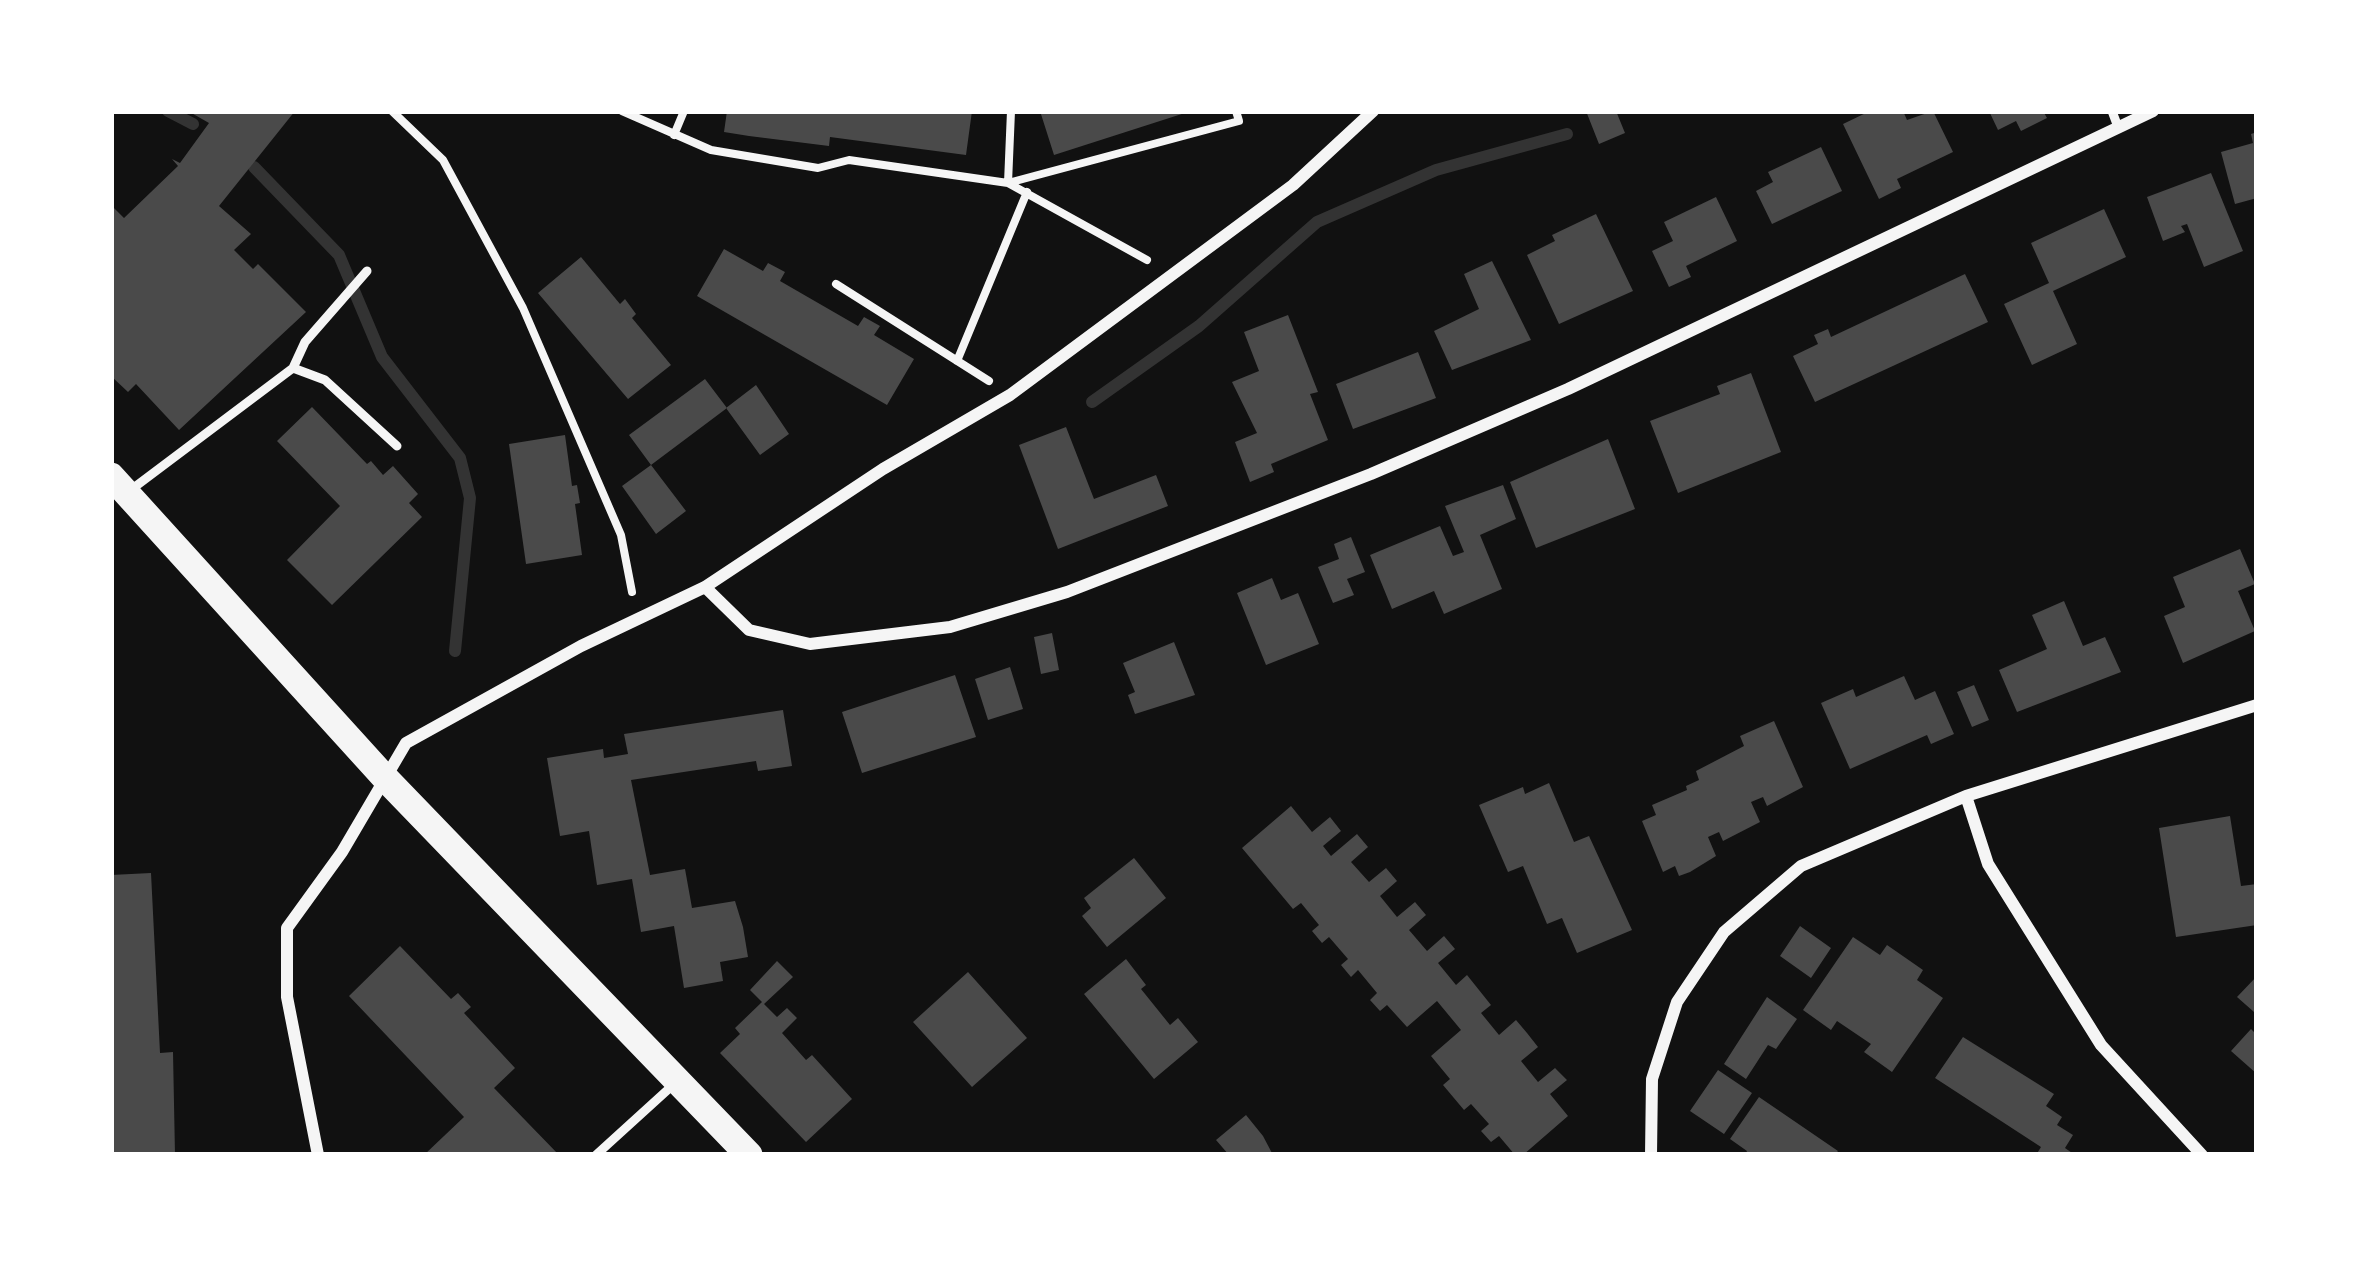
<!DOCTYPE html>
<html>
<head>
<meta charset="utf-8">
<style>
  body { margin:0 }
  #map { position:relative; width:2368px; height:1266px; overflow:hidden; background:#111; font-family:"IBM Plex Sans",sans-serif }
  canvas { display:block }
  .frame { position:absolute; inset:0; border:114px solid #fff; pointer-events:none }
</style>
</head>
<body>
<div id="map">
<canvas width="2368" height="1266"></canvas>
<div class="frame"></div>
</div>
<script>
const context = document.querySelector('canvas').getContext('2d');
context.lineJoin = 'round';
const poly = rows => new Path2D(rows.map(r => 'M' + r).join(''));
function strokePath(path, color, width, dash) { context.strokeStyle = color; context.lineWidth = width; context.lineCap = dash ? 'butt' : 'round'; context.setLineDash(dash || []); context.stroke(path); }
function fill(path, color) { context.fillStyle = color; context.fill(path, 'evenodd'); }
strokePath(poly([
  [168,111,193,124],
  [254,167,339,255,382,357,460,458,470,498,455,651],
  [1092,402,1199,326,1317,222,1436,170,1567,134]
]), '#333', 12);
fill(poly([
  [188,111,295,111,219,206,251,234,234,250,253,269,258,264,306,312,179,430,136,384,128,392,111,376,111,205,124,218,178,166,172,159,180,163,209,123],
  [727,111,972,111,966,155,830,137,829,146,749,136,724,132],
  [1040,111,1188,111,1188,112,1054,155],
  [1586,111,1616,111,1625,133,1599,144],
  [1870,111,1903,111,1907,120,1933,111,1953,152,1897,179,1901,188,1879,199,1843,124],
  [1989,111,2043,111,2047,118,2021,131,2016,121,1998,130],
  [2257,132,2257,198,2235,204,2221,152,2253,143,2251,134],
  [1821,147,1842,191,1772,224,1756,191,1773,182,1768,172],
  [2211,173,2243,251,2204,267,2187,224,2181,226,2185,232,2163,241,2147,197],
  [1716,197,1737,241,1686,266,1691,277,1669,287,1652,251,1673,241,1664,222],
  [2104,209,2126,257,2053,291,2077,344,2032,365,2004,304,2049,283,2031,243],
  [1596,214,1633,291,1559,324,1527,255,1555,241,1552,235],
  [724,249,763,271,768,263,785,272,780,281,858,326,864,317,880,326,874,335,914,359,887,405,697,296],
  [581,257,620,304,625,299,636,314,632,318,671,365,628,399,538,293],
  [1492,261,1531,340,1452,370,1434,331,1479,309,1464,274],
  [1965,274,1988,322,1815,402,1793,356,1818,344,1814,335,1828,329,1831,337],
  [1288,315,1318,392,1310,394,1328,440,1271,464,1274,472,1250,482,1235,442,1257,433,1232,382,1259,371,1244,332],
  [1418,352,1436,398,1353,429,1336,384],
  [1751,373,1781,452,1678,493,1650,421,1720,394,1717,386],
  [705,379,727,408,651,465,629,435],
  [756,385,789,434,760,455,726,408],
  [312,407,367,464,371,461,383,475,393,466,418,494,409,503,422,517,332,605,287,560,340,506,277,441],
  [1066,427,1094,499,1156,475,1168,506,1058,549,1019,445],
  [565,435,572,486,577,485,580,503,575,504,582,555,526,564,509,444],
  [1608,439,1635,509,1536,548,1510,482],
  [651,465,686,511,656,534,622,486],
  [1503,485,1516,519,1480,535,1502,589,1444,614,1434,591,1392,609,1370,555,1440,526,1453,556,1464,552,1445,506],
  [1351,537,1365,572,1347,579,1354,595,1333,603,1318,567,1339,559,1334,544],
  [2240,549,2255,584,2238,591,2255,631,2183,663,2164,616,2185,607,2173,577],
  [1272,578,1281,600,1298,593,1319,644,1266,665,1237,593],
  [2064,601,2083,646,2105,637,2121,672,2017,712,1999,670,2047,649,2032,615],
  [1052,633,1059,670,1041,674,1034,637],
  [1174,642,1195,695,1135,714,1128,695,1135,692,1123,663],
  [1010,667,1023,709,988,720,975,679],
  [955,675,976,737,862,773,842,712],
  [1904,676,1915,700,1935,691,1954,734,1931,744,1927,735,1850,769,1821,703,1853,689,1856,697],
  [1974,685,1989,720,1972,727,1957,692],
  [783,710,792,766,758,771,756,761,631,780,650,875,685,869,692,908,735,901,743,927,748,957,720,962,723,981,684,988,674,926,641,932,632,879,597,885,589,831,560,836,547,758,603,749,604,758,628,754,624,734],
  [1774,721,1803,787,1767,806,1763,797,1751,802,1760,822,1723,841,1719,832,1708,837,1716,856,1690,872,1679,876,1675,866,1663,872,1642,821,1656,815,1652,805,1687,790,1686,786,1699,780,1696,771,1744,746,1740,736],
  [1549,783,1574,842,1589,836,1632,930,1577,953,1562,918,1547,924,1523,866,1508,872,1479,805,1523,787,1525,794],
  [1291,806,1312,832,1330,817,1341,831,1323,846,1331,856,1357,834,1368,847,1351,862,1369,882,1386,868,1397,881,1380,896,1397,917,1415,902,1426,915,1409,930,1427,951,1444,936,1455,949,1438,963,1456,985,1467,975,1491,1005,1481,1013,1499,1035,1516,1020,1527,1033,1538,1047,1521,1061,1538,1082,1555,1068,1567,1080,1550,1094,1568,1116,1523,1155,1515,1155,1499,1136,1491,1142,1481,1131,1489,1124,1471,1104,1464,1110,1443,1085,1450,1079,1431,1056,1461,1030,1437,1001,1407,1027,1387,1005,1380,1011,1370,1000,1377,993,1358,970,1351,977,1341,965,1348,959,1329,937,1322,943,1312,931,1319,925,1301,903,1293,909,1242,848],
  [2230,816,2241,886,2257,884,2257,925,2176,937,2159,828],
  [1134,858,1166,898,1107,947,1082,916,1091,908,1084,898],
  [151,873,160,1053,173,1052,175,1155,111,1155,111,875],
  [1800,926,1831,948,1811,978,1780,956],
  [1853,937,1880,955,1887,945,1923,970,1917,980,1943,998,1892,1072,1864,1052,1871,1044,1837,1021,1831,1030,1803,1010],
  [400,946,451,999,458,993,471,1007,464,1013,515,1068,494,1088,559,1155,424,1155,464,1117,349,996],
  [1126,959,1146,985,1141,989,1170,1025,1178,1018,1198,1042,1154,1079,1084,994],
  [777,961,793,977,764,1004,777,1017,787,1008,797,1018,782,1033,806,1060,812,1055,852,1099,806,1142,720,1053,740,1034,735,1028,762,1002,750,990],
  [968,972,1027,1038,972,1087,913,1022],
  [2257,976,2257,1008,2254,1012,2237,997],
  [1767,997,1797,1019,1776,1049,1768,1045,1746,1079,1724,1064],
  [2251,1029,2257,1035,2257,1074,2231,1051],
  [1963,1037,2054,1094,2046,1106,2062,1117,2057,1125,2073,1135,2065,1148,2075,1155,2036,1155,2041,1147,1935,1078],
  [1718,1070,1752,1093,1724,1134,1690,1111],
  [1759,1097,1838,1151,1835,1155,1745,1155,1747,1151,1730,1139],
  [1246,1115,1263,1136,1273,1155,1229,1155,1216,1140]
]), '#4a4a4a');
strokePath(poly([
  [392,111,443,160,523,308,621,535,632,592],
  [622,111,711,150,818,168,849,160,1008,183,1239,121,1236,111],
  [1011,111,1008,183,1147,260],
  [674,135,684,111],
  [836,284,989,381],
  [957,361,1027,192]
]), '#f5f5f5', 8);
strokePath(poly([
  [2112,111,2118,127],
  [293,368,305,342,367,271],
  [128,492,293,368,325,380,397,446],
  [596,1155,673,1085]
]), '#f5f5f5', 9);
strokePath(poly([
  [705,587,749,630,810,644,950,627,1067,592,1371,474,1568,389,2153,111],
  [1966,796,1988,864,2101,1045,2202,1155],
  [318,1155,287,997,287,928,342,852,406,743,581,646,705,587,883,469,1010,395,1293,185,1373,111],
  [1651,1155,1652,1079,1677,1002,1724,932,1801,866,1966,796,2257,705]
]), '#f5f5f5', 12);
strokePath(poly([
  [111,476,386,779,749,1155]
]), '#f5f5f5', 27);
</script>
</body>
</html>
